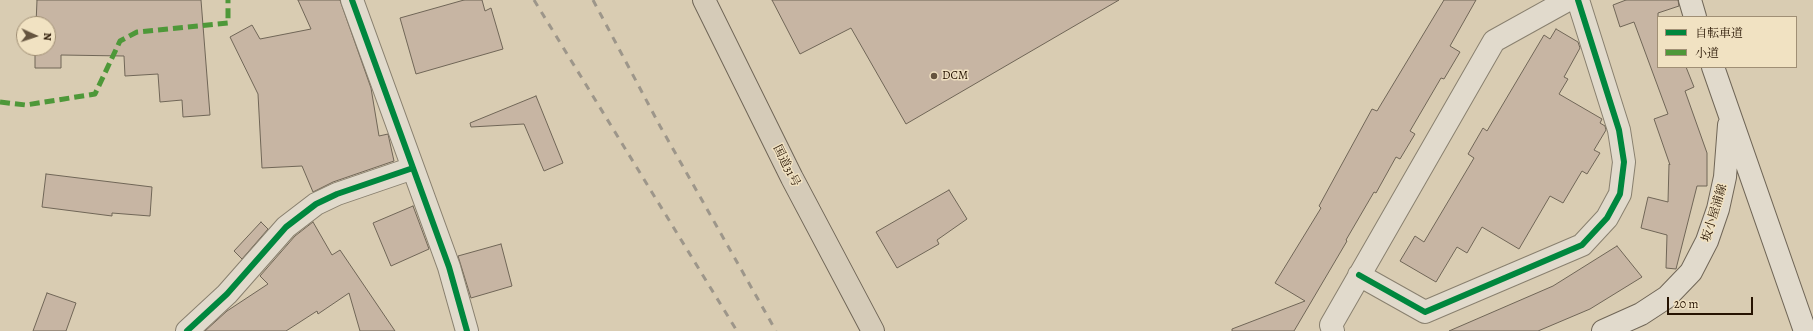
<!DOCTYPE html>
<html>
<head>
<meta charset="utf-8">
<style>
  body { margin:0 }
  #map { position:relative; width:1813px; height:331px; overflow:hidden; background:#d9ccb2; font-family:Alegreya,"Noto Serif JP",serif }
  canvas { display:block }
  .legend { position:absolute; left:1657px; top:16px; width:140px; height:52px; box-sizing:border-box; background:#f1e2c2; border:1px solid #a08f75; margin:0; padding:5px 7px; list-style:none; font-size:12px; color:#261301 }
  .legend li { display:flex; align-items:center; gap:8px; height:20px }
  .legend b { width:20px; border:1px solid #a08f75 }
  .north { position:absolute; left:16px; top:16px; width:40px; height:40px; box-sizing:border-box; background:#f1e2c2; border:1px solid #a08f75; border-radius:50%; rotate:93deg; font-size:11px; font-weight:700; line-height:16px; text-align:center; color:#261301 }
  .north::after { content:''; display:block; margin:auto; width:14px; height:18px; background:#65543f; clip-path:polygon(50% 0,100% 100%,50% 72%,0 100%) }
  .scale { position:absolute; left:1667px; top:297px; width:86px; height:18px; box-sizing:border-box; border:2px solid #261301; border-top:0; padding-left:5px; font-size:12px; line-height:14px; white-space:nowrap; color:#261301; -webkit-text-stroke:3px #f1e2c2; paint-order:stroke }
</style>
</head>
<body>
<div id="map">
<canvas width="1813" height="331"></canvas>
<ul class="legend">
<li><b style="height:5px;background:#00873e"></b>自転車道</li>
<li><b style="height:5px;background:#4e9839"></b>小道</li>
</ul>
<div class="north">N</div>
<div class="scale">20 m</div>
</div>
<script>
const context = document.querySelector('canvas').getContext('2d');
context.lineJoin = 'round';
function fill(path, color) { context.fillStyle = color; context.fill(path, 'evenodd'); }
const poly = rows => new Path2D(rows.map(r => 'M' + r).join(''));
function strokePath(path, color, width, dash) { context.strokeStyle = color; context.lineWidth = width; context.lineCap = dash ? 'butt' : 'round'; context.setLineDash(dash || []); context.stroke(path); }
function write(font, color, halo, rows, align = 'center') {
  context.font = font + ' Alegreya,"Noto Serif JP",serif'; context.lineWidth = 3; context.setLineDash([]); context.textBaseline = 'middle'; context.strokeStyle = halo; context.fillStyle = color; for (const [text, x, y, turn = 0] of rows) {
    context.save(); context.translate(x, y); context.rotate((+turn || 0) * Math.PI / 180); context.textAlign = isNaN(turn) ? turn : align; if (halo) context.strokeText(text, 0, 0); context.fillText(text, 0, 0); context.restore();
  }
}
const building = poly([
  [37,0,201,0,210,115,183,117,182,100,160,102,158,74,125,76,124,56,61,55,61,68,35,68,35,48,48,48,48,24,36,24,37,0],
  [298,0,340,0,371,88,379,136,388,134,394,161,333,182,313,192,302,166,262,168,258,94,230,37,252,25,260,39,311,29,298,0],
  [464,0,482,0,485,11,491,8,503,49,416,74,400,18,464,0],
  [772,0,1119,0,906,124,851,28,800,54,772,0],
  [1444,0,1476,0,1450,46,1460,52,1444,79,1441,78,1410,131,1415,134,1400,159,1396,157,1376,193,1374,192,1346,240,1347,241,1294,331,1232,331,1232,329,1305,301,1275,283,1321,208,1319,206,1372,109,1377,111,1444,0],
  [1626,0,1678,0,1679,6,1658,13,1658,67,1686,67,1694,87,1685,91,1707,153,1707,186,1697,186,1676,269,1666,268,1667,235,1641,228,1648,197,1668,202,1669,164,1670,165,1654,119,1668,114,1634,22,1620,27,1613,5,1626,0],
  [1556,29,1578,42,1580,48,1564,77,1568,79,1559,94,1602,119,1600,123,1605,126,1606,130,1594,150,1600,153,1587,174,1582,171,1563,203,1550,196,1519,249,1482,227,1467,253,1457,247,1436,282,1400,261,1415,236,1424,242,1474,158,1468,154,1483,128,1487,131,1544,35,1550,39,1556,29],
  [536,96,563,163,544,171,524,124,471,127,470,123,536,96],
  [46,174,152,187,150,216,112,213,112,216,42,207,46,174],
  [949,190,967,219,937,240,939,244,897,268,876,232,949,190],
  [413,206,429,249,391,266,373,223,413,206],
  [261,222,268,229,242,259,234,251,261,222],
  [313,222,332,255,340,250,395,331,360,331,349,293,318,314,317,311,286,331,205,331,227,311,268,284,260,276,295,236,313,222],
  [501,244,512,286,471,298,458,256,501,244],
  [1617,246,1642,277,1590,309,1538,331,1449,331,1553,286,1617,246],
  [47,293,76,303,66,331,33,331,47,293]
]);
fill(building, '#c7b5a3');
strokePath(building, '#706657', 1);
const minor = poly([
  [352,0,449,267,467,331],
  [1359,275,1425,312,1582,245,1607,218,1620,194,1624,162,1619,130,1578,0],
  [187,331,227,294,286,227,316,204,337,194,413,168],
  [1333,331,1331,325,1494,41,1568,0]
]);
const secondary = poly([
  [1690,0,1695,17],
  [1713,67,1805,331],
  [1603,331,1641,314,1667,297,1691,272,1707,241,1718,209,1725,177,1729,125]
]);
const trunk = poly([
  [704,0,792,178,873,331]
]);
strokePath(minor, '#89806f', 24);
strokePath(secondary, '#706657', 24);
strokePath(trunk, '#706657', 24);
strokePath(minor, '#e1dacc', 22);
strokePath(secondary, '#e1dacc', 22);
strokePath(trunk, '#d5cbb8', 22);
strokePath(poly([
  [534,0,737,331],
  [593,0,660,126,776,331]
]), '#9d968a', 3, [7, 7]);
strokePath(poly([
  [0,102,26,105,95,94,120,41,137,32,228,23,228,0]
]), '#4e9839', 5, [10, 5]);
strokePath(poly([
  [352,0,449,267,467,331],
  [1359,275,1425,312,1582,245,1607,218,1620,194,1624,162,1619,130,1578,0],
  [187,331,227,294,286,227,316,204,337,194,413,168]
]), '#00873e', 6);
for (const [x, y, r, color] of [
  [934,76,4,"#65543f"]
]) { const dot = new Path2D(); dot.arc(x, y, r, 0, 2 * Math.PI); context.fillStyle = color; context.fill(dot); strokePath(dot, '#f1e2c2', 1.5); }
write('12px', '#261301', '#f1e2c2', [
  ["DCM",942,76]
], 'left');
write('12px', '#261301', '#f1e2c2', [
  ["国道31号",786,166,63],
  ["坂小屋浦線",1715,213,-73]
]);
</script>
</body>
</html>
